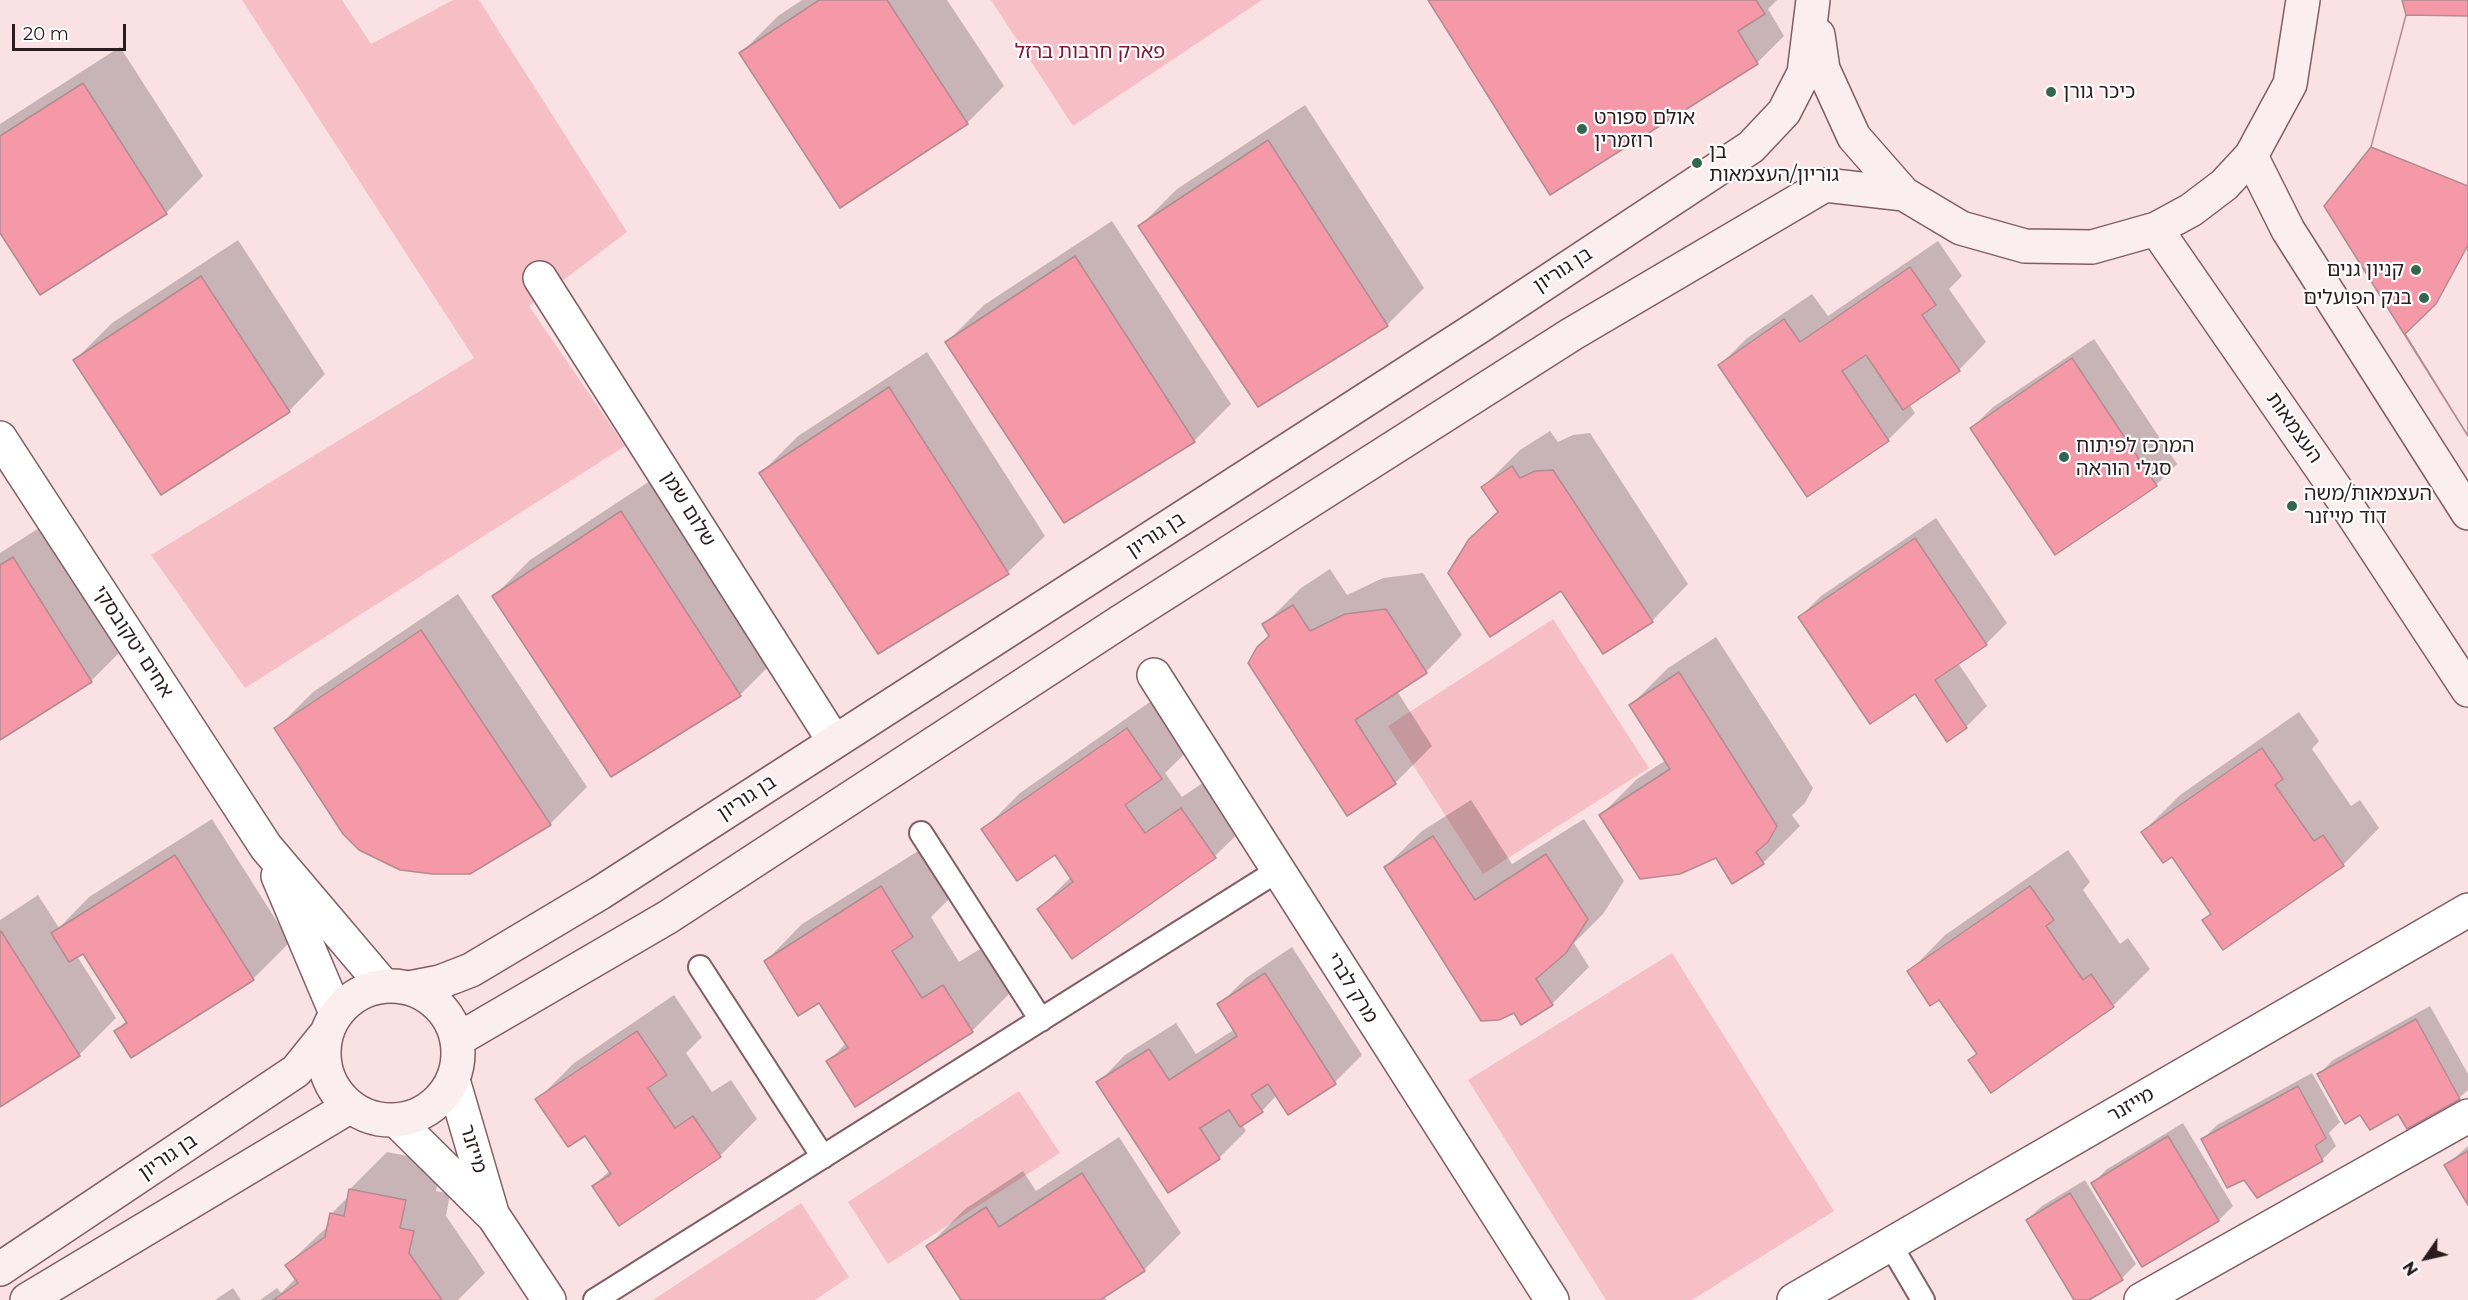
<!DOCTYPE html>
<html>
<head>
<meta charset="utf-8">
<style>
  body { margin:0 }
  #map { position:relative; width:2468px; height:1300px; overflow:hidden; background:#fae1e4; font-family:Montserrat,sans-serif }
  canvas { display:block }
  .north { position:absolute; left:2396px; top:1228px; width:60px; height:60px; -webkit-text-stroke:4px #fff; paint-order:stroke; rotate:236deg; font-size:16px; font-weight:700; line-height:24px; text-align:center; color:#2a1c1e }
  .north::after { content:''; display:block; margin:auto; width:21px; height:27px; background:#2a1c1e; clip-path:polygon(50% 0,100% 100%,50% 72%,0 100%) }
  .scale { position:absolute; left:12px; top:24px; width:114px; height:27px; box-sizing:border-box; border:3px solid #2a1c1e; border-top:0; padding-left:8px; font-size:18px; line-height:21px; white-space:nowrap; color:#2a1c1e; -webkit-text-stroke:4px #fff; paint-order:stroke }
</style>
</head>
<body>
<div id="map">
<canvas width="2468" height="1300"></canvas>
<div class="north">N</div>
<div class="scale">20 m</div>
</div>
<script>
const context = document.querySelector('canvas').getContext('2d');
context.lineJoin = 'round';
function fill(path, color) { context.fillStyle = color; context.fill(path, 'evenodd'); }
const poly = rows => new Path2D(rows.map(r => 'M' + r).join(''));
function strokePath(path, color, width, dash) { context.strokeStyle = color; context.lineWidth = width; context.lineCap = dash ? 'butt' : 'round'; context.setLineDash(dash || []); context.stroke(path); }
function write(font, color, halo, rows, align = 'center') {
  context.font = font + ' Montserrat,"Noto Sans Hebrew",sans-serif'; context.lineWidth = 4.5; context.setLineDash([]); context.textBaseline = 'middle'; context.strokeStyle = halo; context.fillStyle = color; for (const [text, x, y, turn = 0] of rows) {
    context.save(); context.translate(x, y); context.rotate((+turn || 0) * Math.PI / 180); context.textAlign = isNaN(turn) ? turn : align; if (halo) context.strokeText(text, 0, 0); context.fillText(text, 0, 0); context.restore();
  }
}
fill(poly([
  [242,0,342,0,371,44,453,0,479,0,627,232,529,306,625,446,245,688,151,555,474,358],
  [991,0,1262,0,1073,126],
  [1553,619,1649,768,1483,874,1388,726],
  [1672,953,1834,1211,1692,1300,1606,1300,1468,1080],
  [1019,1091,1060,1153,888,1264,848,1202],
  [801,1203,849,1277,815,1300,653,1300]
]), '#f6bec5');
fill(poly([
  [802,0,947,0,1004,86,967,123,741,53,778,16],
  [1430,0,1777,0,1768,9,1784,36,1757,63],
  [120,47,203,176,166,213,0,230,0,124],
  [1305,105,1424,288,1387,325,1140,226,1177,189],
  [1112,221,1231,404,1194,441,947,342,984,305],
  [238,240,325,374,289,411,75,360,112,323],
  [1938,241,1962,276,1949,289,1986,342,1959,370,1909,404,1915,413,1888,440,1808,495,1720,365,1747,338,1812,294,1828,316],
  [2094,339,2177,464,2156,485,2056,553,1972,428,1993,407],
  [927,352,1045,536,1008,572,761,473,798,436],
  [1550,431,1558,442,1573,435,1590,433,1688,584,1652,621,1561,588,1470,540,1499,511,1483,487,1520,450],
  [659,475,777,658,740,695,494,596,530,560],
  [1936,518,2007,623,1986,644,1958,663,1987,706,1966,727,1800,617,1821,596],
  [50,521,128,644,91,681,0,738,0,553],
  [1330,569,1347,595,1383,578,1423,573,1462,635,1426,672,1397,691,1432,746,1395,783,1347,814,1271,636,1264,625,1301,588],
  [458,594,587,787,550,824,276,729,313,692],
  [1716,637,1813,788,1805,803,1792,815,1800,826,1763,863,1716,856,1601,815,1637,779,1666,760,1631,705,1668,668],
  [1164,692,1198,741,1165,773,1182,797,1219,772,1252,820,1215,856,1072,957,1039,909,1071,877,1055,853,983,830,1020,793],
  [2299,712,2319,741,2312,749,2351,806,2360,800,2379,828,2343,865,2204,920,2212,912,2172,854,2143,832,2180,795],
  [1471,800,1512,864,1584,819,1624,881,1603,914,1574,943,1589,967,1552,1004,1515,1011,1385,867,1422,831],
  [212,819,290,942,253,979,131,1056,116,1031,127,1020,84,951,77,956,116,1018,79,1055,0,1105,0,920,38,895,59,928,89,897],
  [2068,850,2090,882,2083,890,2120,944,2128,938,2150,969,2113,1006,1991,1091,1970,1060,1978,1052,1940,998,1909,972,1945,935],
  [918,851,949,899,931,917,959,962,980,949,1009,994,972,1031,828,1062,846,1043,819,1001,766,961,802,924],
  [1292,947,1362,1055,1335,1082,1289,1113,1277,1095,1262,1111,1242,1124,1246,1131,1219,1158,1098,1083,1125,1055,1176,1023,1196,1054,1235,1029,1219,1005,1246,978],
  [674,995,702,1037,686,1053,712,1092,731,1080,757,1119,720,1156,594,1186,610,1170,585,1134,537,1100,574,1063],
  [2430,1006,2468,1074,2468,1090,2459,1098,2399,1112,2360,1113,2319,1074,2333,1060],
  [2312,1073,2340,1122,2329,1133,2336,1146,2322,1160,2245,1178,2203,1139,2217,1125],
  [2183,1123,2233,1206,2219,1220,2143,1265,2093,1183,2107,1169],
  [1119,1137,1181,1233,1144,1270,1104,1296,1107,1300,963,1300,928,1246,965,1209,1023,1171,1036,1191],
  [2468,1146,2468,1202,2446,1165],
  [387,1152,442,1163,436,1191,450,1194,446,1216,485,1273,458,1300,260,1300,277,1288,281,1293,296,1278,287,1265,329,1225,331,1214,349,1196,350,1189],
  [2085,1180,2136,1264,2122,1278,2086,1300,2075,1300,2027,1220,2042,1206],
  [233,1288,241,1300,215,1300]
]), '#0003');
const building = poly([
  [819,0,887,0,968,124,840,208,739,53,819,0],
  [1428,0,1756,0,1765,14,1738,31,1758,64,1550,195,1428,0],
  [2402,0,2468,0,2468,436,2324,206,2371,147,2406,15,2402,0],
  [2406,15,2468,16,2468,186,2371,147,2406,15],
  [83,83,167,214,40,295,0,233,0,136,83,83],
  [1268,140,1388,326,1258,407,1138,226,1268,140],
  [2468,245,2468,436,2405,334,2436,304,2468,245],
  [1075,256,1195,442,1064,523,945,342,1075,256],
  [1910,267,1936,305,1922,315,1960,371,1903,410,1866,355,1842,371,1889,441,1807,497,1718,365,1784,319,1800,342,1910,267],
  [201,276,290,412,161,495,73,360,201,276],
  [2072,358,2157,486,2055,555,1970,428,2072,358],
  [889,387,1009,574,878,654,759,473,889,387],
  [1512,466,1520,478,1535,471,1553,470,1653,622,1603,654,1561,591,1490,637,1448,573,1469,539,1498,512,1481,487,1512,466],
  [621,511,741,696,611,777,492,596,621,511],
  [1915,538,1987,645,1935,680,1967,728,1947,742,1915,694,1870,724,1798,617,1915,538],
  [13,557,92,682,0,740,0,565,13,557],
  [1293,605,1310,631,1345,614,1386,609,1427,673,1355,720,1396,784,1347,816,1248,663,1257,647,1269,636,1262,624,1293,605],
  [421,630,551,825,470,874,433,874,400,870,359,850,343,834,274,728,421,630],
  [1679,672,1777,826,1768,842,1756,852,1764,864,1732,884,1716,858,1680,874,1640,879,1599,815,1670,769,1629,705,1679,672],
  [1127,728,1162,779,1125,805,1145,833,1181,808,1216,858,1072,959,1037,909,1073,882,1055,855,1017,881,981,829,1127,728],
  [2262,748,2283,779,2275,785,2314,841,2323,835,2344,866,2223,950,2202,920,2211,914,2172,857,2163,863,2141,832,2262,748],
  [1433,836,1475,900,1546,854,1588,919,1566,953,1536,979,1553,1005,1521,1025,1514,1013,1499,1020,1481,1021,1384,867,1433,836],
  [175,855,254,980,131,1058,114,1031,127,1023,83,954,69,962,51,933,175,855],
  [881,886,913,937,892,951,922,998,943,985,973,1032,855,1107,826,1061,848,1048,819,1003,798,1016,764,961,881,886],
  [2030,886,2054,920,2046,926,2083,980,2091,974,2114,1007,1991,1093,1968,1060,1977,1054,1939,1000,1930,1006,1907,971,2030,886],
  [1,931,80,1056,0,1107,0,932,1,931],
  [1265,973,1336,1084,1288,1115,1268,1084,1251,1095,1263,1112,1240,1127,1229,1110,1200,1128,1220,1159,1168,1193,1096,1082,1149,1049,1169,1080,1237,1036,1217,1004,1265,973],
  [2416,1019,2460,1099,2407,1129,2398,1114,2370,1130,2360,1115,2345,1124,2317,1074,2416,1019],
  [637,1031,667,1075,648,1088,675,1128,693,1116,721,1157,619,1226,592,1186,611,1174,585,1136,568,1147,535,1099,637,1031],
  [2298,1086,2326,1138,2315,1146,2323,1161,2257,1198,2244,1180,2227,1188,2201,1139,2298,1086],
  [2168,1136,2219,1221,2142,1267,2091,1183,2168,1136],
  [2468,1151,2468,1205,2444,1165,2468,1151],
  [1082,1173,1145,1271,1100,1300,961,1300,926,1246,986,1207,999,1227,1082,1173],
  [349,1189,406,1200,400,1228,414,1231,409,1253,442,1300,273,1300,298,1283,285,1265,325,1237,330,1213,344,1216,349,1189],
  [2070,1193,2123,1280,2089,1300,2074,1300,2026,1220,2070,1193]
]);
fill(building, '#f598a7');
strokePath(building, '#b28c91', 1.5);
const lane = poly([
  [921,833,1041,1020],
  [700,967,823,1157],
  [1890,1244,1923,1300],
  [595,1300,1277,871]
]);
const street = poly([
  [540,278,834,741],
  [0,438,266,847,383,985],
  [1154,675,1552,1300],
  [278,876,336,1013],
  [453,1080,492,1213],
  [397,1121,494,1217,549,1300],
  [1794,1300,2468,910],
  [2141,1300,2468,1116]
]);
const secondary = poly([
  [1818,35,1823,69,1854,137,1904,194,1961,228,2025,246,2092,247,2156,229,2191,210,2224,185,2251,156,2290,84,2303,0],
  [2251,156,2288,230,2468,513],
  [2156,229,2344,501,2468,690],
  '324 1053a67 67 0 1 1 134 0a67 67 0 1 1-134 0Z',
  [409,988,440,982,471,970,600,893,1477,328,1751,147,1784,112,1804,73,1813,0],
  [457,1040,668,917,1120,622,1572,334,1825,185,1904,194],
  [0,1269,296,1071,325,1035],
  [27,1300,349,1107]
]);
strokePath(lane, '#815e63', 26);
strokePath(street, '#815e63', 36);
strokePath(secondary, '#815e63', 36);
strokePath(lane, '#fff', 22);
strokePath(street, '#fff', 33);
strokePath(secondary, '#fbeeef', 33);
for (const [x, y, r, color] of [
  [2051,92,6,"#33674d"],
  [1582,129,6,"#33674d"],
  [1697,163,6,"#33674d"],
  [2416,270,6,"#33674d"],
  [2424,298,6,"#33674d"],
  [2064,457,6,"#33674d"],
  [2292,506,6,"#33674d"]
]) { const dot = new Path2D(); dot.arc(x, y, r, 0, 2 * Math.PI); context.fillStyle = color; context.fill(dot); strokePath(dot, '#fff', 2); }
write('20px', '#831737', '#fff', [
  ["פארק חרבות ברזל",1090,52]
]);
write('20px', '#2a1c1e', '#fff', [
  ["כיכר גורן",2063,92],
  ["אולם ספורט",1594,118],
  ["רוזמרין",1594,141],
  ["בן",1709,152],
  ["גוריון/העצמאות",1709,175],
  ["קניון גנים",2404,270,"right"],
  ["בנק הפועלים",2412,298,"right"],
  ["המרכז לפיתוח",2076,446],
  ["סגלי הוראה",2076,469],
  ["העצמאות/משה",2304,494],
  ["דוד מייזנר",2304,517]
], 'left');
write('20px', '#2a1c1e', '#fff', [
  ["בן גוריון",1563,270,-33],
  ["העצמאות",2294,428,55],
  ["שלום שמן",688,509,58],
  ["בן גוריון",1156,535,-33],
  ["אחים יטקובסקי",133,642,57],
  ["בן גוריון",747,798,-33],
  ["מרק לברי",1352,988,58],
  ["מייזנר",2131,1105,-30],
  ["מייזנר",473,1149,73],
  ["בן גוריון",168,1157,-34]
]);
</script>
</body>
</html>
